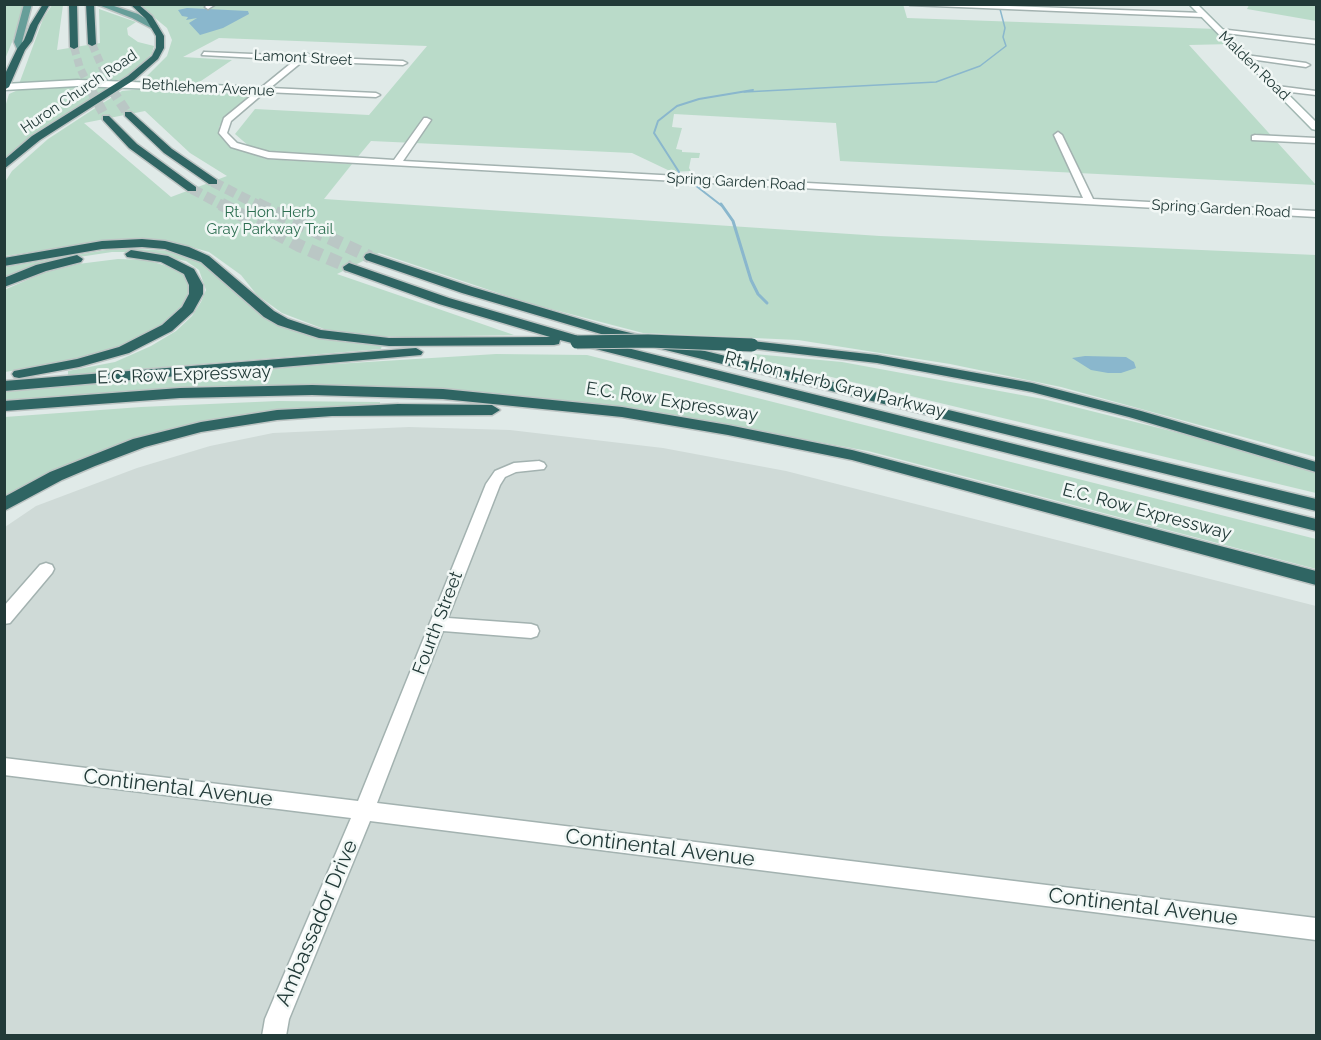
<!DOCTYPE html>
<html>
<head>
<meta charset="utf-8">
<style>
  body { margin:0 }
  #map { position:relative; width:1321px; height:1040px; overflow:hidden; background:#e0eae8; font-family:Raleway,sans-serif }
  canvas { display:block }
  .frame { position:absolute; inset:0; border:6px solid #223a38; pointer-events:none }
</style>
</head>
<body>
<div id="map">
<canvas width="1321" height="1040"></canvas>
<div class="frame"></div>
</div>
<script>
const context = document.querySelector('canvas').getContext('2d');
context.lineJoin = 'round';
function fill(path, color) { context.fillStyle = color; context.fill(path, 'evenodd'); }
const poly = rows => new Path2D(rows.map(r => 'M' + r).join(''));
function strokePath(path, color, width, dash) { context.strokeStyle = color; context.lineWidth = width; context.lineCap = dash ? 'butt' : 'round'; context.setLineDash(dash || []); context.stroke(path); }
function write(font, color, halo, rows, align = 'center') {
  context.font = font + ' Raleway,sans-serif'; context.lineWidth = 5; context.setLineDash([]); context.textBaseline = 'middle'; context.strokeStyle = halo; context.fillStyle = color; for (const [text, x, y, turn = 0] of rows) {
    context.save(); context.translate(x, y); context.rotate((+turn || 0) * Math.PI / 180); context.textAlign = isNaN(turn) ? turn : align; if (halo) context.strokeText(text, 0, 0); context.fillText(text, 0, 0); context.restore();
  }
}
fill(poly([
  [409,427,510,430,663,448,786,471,1316,606,1316,1035,5,1036,5,527,36,506,137,468,210,446,273,433]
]), '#cfdad7');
fill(poly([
  [903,4,907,18,1217,29,1232,44,1189,45,1316,185,840,161,836,123,674,114,672,127,682,128,676,149,682,150,682,152,700,153,699,158,691,158,689,168,691,171,672,172,632,153,371,141,356,159,281,154,250,147,235,134,255,109,369,115,427,46,219,38,183,57,232,60,198,83,151,80,145,78,167,56,172,40,167,28,139,5],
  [5,5,23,5,15,35,5,59],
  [52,5,63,5,57,50,100,43,99,9,136,22,127,28,128,35,138,42,154,46,152,53,141,66,124,80,19,84,43,19],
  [1249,5,1316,5,1316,21,1247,9],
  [67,86,107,88,27,140,5,160,5,107,9,94,18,90],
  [142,89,253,95,225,119,219,127,220,136,229,146,266,159,352,164,324,199,880,236,1316,255,1316,457,1061,387,950,364,798,340,643,333,528,303,379,253,337,274,514,335,404,337,372,336,324,329,282,313,257,295,241,275,209,252,180,244,133,240,79,245,5,256,5,182,12,171,48,139,103,103,122,91],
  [145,111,190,153,227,176,171,197,84,123],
  [118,248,173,251,196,258,261,316,310,336,382,345,381,349,68,375,68,371,115,362,151,346,176,331,192,316,201,302,206,290,199,270,186,261,141,252,112,252,79,257,5,281,5,267],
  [118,259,147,260,173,268,187,277,189,290,183,308,159,329,129,345,88,358,5,372,4,290,43,273,78,264],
  [496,354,587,355,1316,539,1316,569,868,451,625,407,472,392,360,386,163,389,5,401,5,392,57,387,319,365],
  [754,354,842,362,1043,399,1219,443,1316,473,1316,493,752,358],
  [278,401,380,402,380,407,241,416,173,428,121,446,5,502,5,417,141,407]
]), '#badbc9');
fill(poly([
  [187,8,248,11,249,14,223,28,200,35,189,23,197,18,186,20,188,17,182,16,178,10],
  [1085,356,1126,357,1134,362,1136,368,1121,373,1108,373,1091,370,1072,358]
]), '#8ab7cd');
strokePath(poly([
  [744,92,936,82,980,66,1006,46,1003,37,1005,28,1000,9]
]), '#8ab7cd', 1.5);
strokePath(poly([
  [679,172,654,133,658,121,677,106,699,99,753,90],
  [695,185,722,206]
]), '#8ab7cd', 2);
strokePath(poly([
  [721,204,733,221,751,280,758,294,767,303]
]), '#8ab7cd', 3);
strokePath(poly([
  [92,44,113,92],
  [74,47,80,68,92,92]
]), '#bac7c5', 8, [8, 4]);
strokePath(poly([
  [91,90,106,118],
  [112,90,128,114],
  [213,182,260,206],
  [192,189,224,206]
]), '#bac7c5', 10, [10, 5]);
strokePath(poly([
  [221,204,300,246,349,267],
  [257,204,370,257]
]), '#bac7c5', 13, [13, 7]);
const street = poly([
  [208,4,216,4,208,9,205,7,208,4],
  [952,4,1203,13,1206,15,1203,17,910,5,952,4],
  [1219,29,1316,40,1316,44,1217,32,1219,29],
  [204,52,300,56,306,53,310,55,308,57,403,61,407,63,403,65,303,61,270,88,376,93,380,95,376,97,265,92,231,121,227,133,237,143,269,152,394,160,424,118,427,118,431,120,403,161,1083,198,1054,135,1058,132,1062,135,1093,199,1316,211,1316,217,268,158,231,147,219,133,224,118,295,60,202,55,204,52],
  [1245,55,1306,63,1310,65,1306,67,1243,58,1245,55],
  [1277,86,1316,91,1316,95,1274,90,1273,88,1277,86],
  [1255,135,1316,138,1316,143,1252,140,1252,136,1255,135],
  [539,461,544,463,546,466,544,469,516,472,505,477,500,485,448,618,531,624,537,626,539,631,537,636,531,638,443,631,377,803,1316,918,1316,940,370,821,289,1019,286,1036,262,1036,265,1019,351,818,4,775,4,758,358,801,486,484,495,471,514,463,539,461],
  [46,563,52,565,54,569,52,573,10,623,4,624,4,606,40,565,46,563]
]);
const secondary = poly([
  [1189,4,1197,4,1316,122,1316,130,1312,129,1189,4],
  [78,80,263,87,268,90,263,93,78,86,4,90,4,84,78,80]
]);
const primary = poly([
  [24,4,32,4,22,42,25,49,21,51,18,51,14,42,24,4],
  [96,4,108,4,138,14,158,26,151,28,132,18,96,4]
]);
const highway = poly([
  [43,4,50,4,38,25,32,41,25,50,9,87,4,90,4,76,17,49,24,40,30,25,43,4],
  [69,4,77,4,78,47,74,49,70,47,69,4],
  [86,4,94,4,96,44,92,46,88,44,86,4],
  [130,4,138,4,152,16,164,36,164,48,158,59,134,80,40,140,4,169,4,160,32,136,128,76,152,56,156,48,156,36,146,19,130,4],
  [125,112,131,112,172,149,217,180,217,184,209,184,164,153,125,116,125,112],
  [103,116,109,116,137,144,196,187,196,191,188,191,129,148,103,120,103,116],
  [142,239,165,241,189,247,209,256,274,311,288,319,321,330,389,338,550,337,439,304,344,270,343,267,349,263,449,298,575,335,1316,519,1316,531,560,340,559,344,554,345,389,346,319,338,278,325,264,317,201,262,165,249,142,247,102,249,4,266,4,258,102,241,142,239],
  [131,250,168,256,194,269,203,285,203,294,193,312,172,331,129,353,79,367,19,378,14,377,12,374,14,371,77,359,119,347,162,325,182,307,189,294,189,285,184,274,161,262,127,257,125,254,131,250],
  [370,253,472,287,610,328,1316,499,1316,511,601,334,462,293,366,260,364,257,366,254,370,253],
  [77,255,83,259,81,262,46,271,4,287,4,278,36,265,77,255],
  [752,341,877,355,1032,383,1141,411,1316,462,1316,472,1129,417,1032,392,877,363,747,348,745,345,752,341],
  [416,348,423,352,421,355,4,391,4,381,416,348],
  [312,385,443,389,622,407,728,425,852,450,1316,571,1316,585,852,460,728,435,622,417,443,399,312,395,180,398,4,411,4,401,180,388,312,385],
  [398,404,492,405,500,410,492,415,332,416,277,420,201,432,145,447,95,466,62,480,4,511,4,497,50,472,133,439,201,422,277,410,398,404]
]);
strokePath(street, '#a3b2b0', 3);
strokePath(secondary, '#a0b6b1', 3);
strokePath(primary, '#bdc4c3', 3);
strokePath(highway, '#bdc4c3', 3);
fill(street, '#fff');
fill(secondary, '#fff');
fill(primary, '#679e99');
fill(highway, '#2f6563');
const highwayBridge = poly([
  [577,342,648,341,752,345]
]);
strokePath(highwayBridge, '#bdc4c3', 15, []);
strokePath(highwayBridge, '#2f6563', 13);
write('15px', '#223a38', '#f1f7f5', [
  ["Lamont Street",303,58,3],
  ["Malden Road",1254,66,44],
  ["Bethlehem Avenue",208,88,3],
  ["Huron Church Road",79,92,-34],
  ["Spring Garden Road",736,182,3],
  ["Spring Garden Road",1221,209,3]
]);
write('15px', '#2e6f52', '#f1f7f5', [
  ["Rt. Hon. Herb",270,212],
  ["Gray Parkway Trail",270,229]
]);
write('18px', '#223a38', '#f1f7f5', [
  ["E.C. Row Expressway",184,375,-2],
  ["Rt. Hon. Herb Gray Parkway",835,385,14],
  ["E.C. Row Expressway",672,402,9],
  ["E.C. Row Expressway",1147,512,15],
  ["Fourth Street",438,623,-69]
]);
write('21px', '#223a38', '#f1f7f5', [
  ["Continental Avenue",178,788,7],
  ["Continental Avenue",660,848,7],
  ["Continental Avenue",1143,907,7],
  ["Ambassador Drive",317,923,-67]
]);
</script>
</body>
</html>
